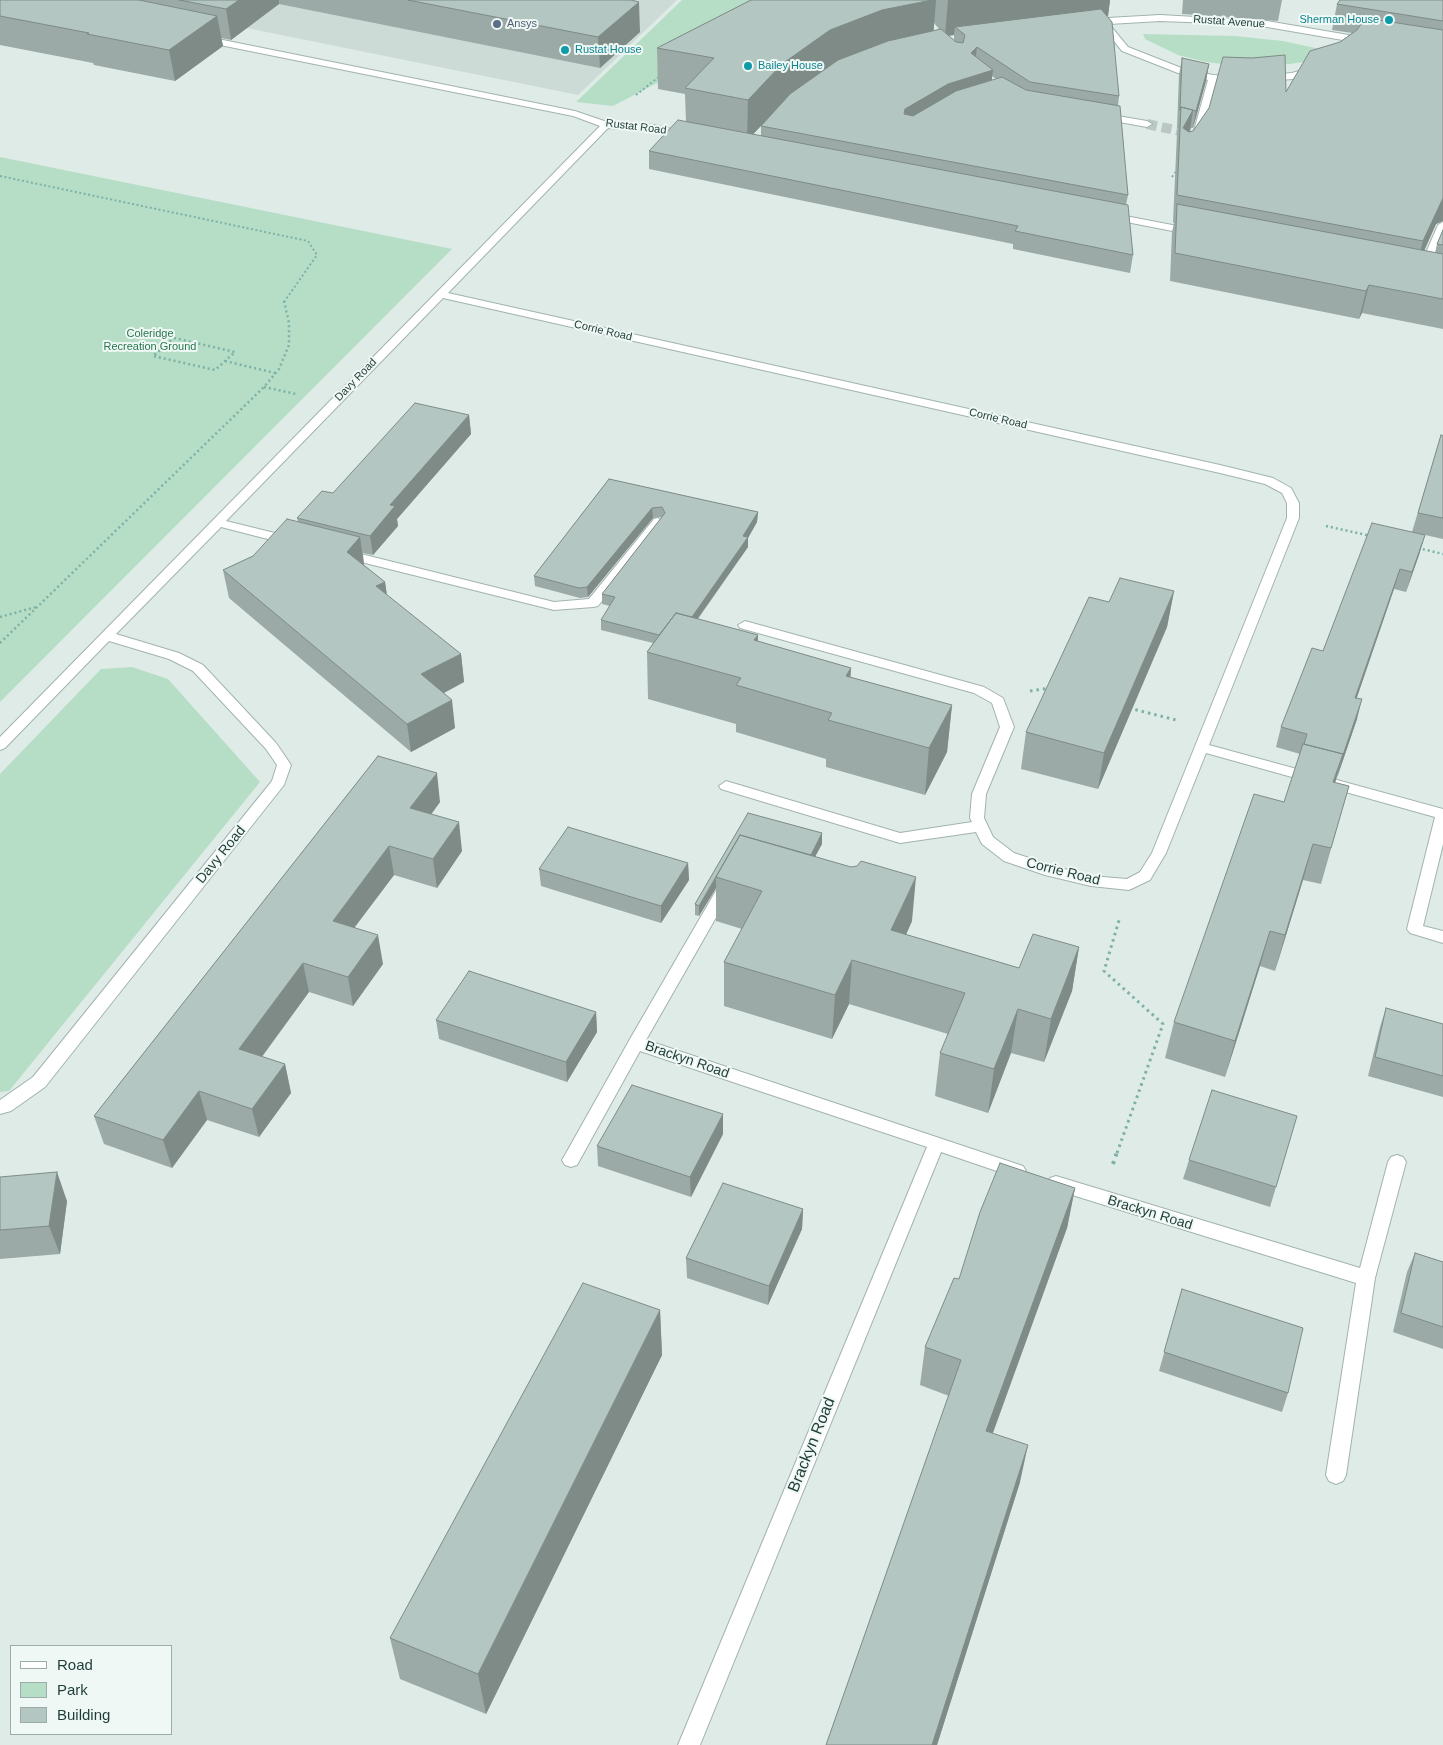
<!DOCTYPE html>
<html>
<head>
<meta charset="utf-8">
<style>
  body { margin:0 }
  #map { position:relative; width:1443px; height:1745px; overflow:hidden; background:#dfebe7; font-family:Arial,sans-serif }
  canvas { display:block }
  .legend { position:absolute; left:10px; top:1645px; width:162px; height:90px; box-sizing:border-box; background:#f0f8f5; border:1px solid #9cada9; margin:0; padding:6px 9px; list-style:none; font-size:15px; color:#1f3d38 }
  .legend li { display:flex; align-items:center; gap:10px; height:25px }
  .legend b { width:25px; border:1px solid #9cada9 }
</style>
</head>
<body>
<div id="map">
<canvas width="1443" height="1745"></canvas>
<ul class="legend">
<li><b style="height:6px;background:#fff"></b>Road</li>
<li><b style="height:14px;background:#b6dec6"></b>Park</li>
<li><b style="height:14px;background:#b4c6c1"></b>Building</li>
</ul>
</div>
<script>
const context = document.querySelector('canvas').getContext('2d');
context.lineJoin = 'round';
function fill(path, color) { context.fillStyle = color; context.fill(path, 'evenodd'); }
const poly = rows => new Path2D(rows.map(r => 'M' + r).join(''));
function strokePath(path, color, width, dash) { context.strokeStyle = color; context.lineWidth = width; context.lineCap = dash ? 'butt' : 'round'; context.setLineDash(dash || []); context.stroke(path); }
function write(font, color, halo, rows, align = 'center') {
  context.font = font + ' Arial,sans-serif'; context.lineWidth = 4; context.setLineDash([]); context.textBaseline = 'middle'; context.strokeStyle = halo; context.fillStyle = color; for (const [text, x, y, turn = 0] of rows) {
    context.save(); context.translate(x, y); context.rotate((+turn || 0) * Math.PI / 180); context.textAlign = isNaN(turn) ? turn : align; if (halo) context.strokeText(text, 0, 0); context.fillText(text, 0, 0); context.restore();
  }
}
fill(poly([
  [218,0,677,0,578,95,192,17]
]), '#cddbd7');
fill(poly([
  [682,0,804,0,801,8,613,106,576,102],
  [1143,34,1235,36,1283,41,1329,51,1310,61,1290,64,1238,66,1206,62,1178,55,1145,39],
  [0,157,452,249,0,702],
  [132,667,168,679,260,782,9,1091,0,1092,0,774,101,669]
]), '#b6dec6');
strokePath(poly([
  [1147,124,1180,131]
]), '#b9c8c4', 10, [10, 5]);
const minor = poly([
  [1160,15,1267,21,1366,38,1370,41,1366,44,1267,27,1215,23,1160,21,1109,24,1128,47,1184,69,1213,75,1240,77,1240,81,1237,82,1217,81,1203,134,1198,137,1193,134,1208,80,1178,73,1122,51,1100,24,1090,25,1086,22,1090,19,1160,15],
  [203,36,575,111,607,122,654,125,693,134,688,137,654,131,608,128,448,293,1220,465,1273,478,1291,488,1299,503,1299,518,1209,745,1443,809,1443,844,1423,926,1443,931,1443,943,1410,933,1407,929,1435,817,1206,753,1166,853,1150,880,1129,890,1091,886,1045,875,1004,861,982,844,976,832,900,843,721,789,719,786,726,781,900,833,972,822,970,818,972,794,1000,727,992,703,974,693,740,628,738,625,745,621,984,687,1003,698,1014,727,986,794,984,818,993,837,1014,853,1053,866,1091,876,1127,879,1140,872,1152,853,1287,518,1287,503,1282,493,1265,484,1220,473,443,298,226,521,295,538,297,541,295,544,291,545,221,527,116,634,179,653,203,665,276,743,291,765,284,785,45,1087,11,1111,0,1114,0,1100,33,1077,272,781,277,765,266,749,193,671,169,659,109,641,5,748,0,750,0,737,600,126,573,116,200,41,199,39,203,36],
  [1316,66,1319,67,1319,71,1293,79,1267,81,1262,78,1267,75,1292,73,1316,66],
  [1100,113,1147,121,1152,124,1147,127,1097,118,1097,114,1100,113],
  [1110,213,1193,229,1198,232,1193,235,1106,218,1105,216,1110,213],
  [1443,222,1443,237,1428,271,1423,274,1419,273,1418,271,1438,225,1443,222],
  [658,518,664,522,662,525,598,606,593,607,554,610,341,557,339,554,345,550,554,602,589,599,654,519,658,518],
  [726,881,731,882,734,886,646,1040,1023,1166,1026,1171,1023,1176,1017,1178,941,1152,700,1745,678,1745,927,1147,640,1051,577,1165,571,1167,565,1165,562,1160,565,1155,630,1039,721,882,726,881],
  [1397,1155,1403,1157,1406,1162,1375,1278,1346,1475,1343,1481,1336,1484,1329,1481,1326,1475,1356,1283,1056,1190,1050,1188,1047,1183,1050,1178,1056,1176,1360,1268,1388,1162,1391,1157,1397,1155]
]);
strokePath(minor, '#a2b3af', 2);
strokePath(poly([
  [636,95,660,76],
  [0,176,308,241,317,255,284,302],
  [1172,177,1177,170]
]), '#7db1a8', 2, [2, 2.5]);
strokePath(poly([
  [174,338,235,352,215,370,153,356,174,338],
  [225,361,275,373],
  [264,387,296,394],
  [1326,526,1371,536],
  [1418,548,1443,554],
  [0,617,36,607],
  [0,643,264,387,279,369,289,345,289,323,284,301]
]), '#7db1a8', 2.5, [2, 3]);
strokePath(poly([
  [1030,691,1050,688],
  [1129,708,1176,720],
  [1117,1153,1163,1024,1104,971,1120,917]
]), '#7db1a8', 3, [2.5, 4]);
strokePath(poly([
  [1113,1164,1117,1152]
]), '#7db1a8', 4, [3, 5]);
fill(minor, '#fff');
fill(poly([
  [0,0,631,0,640,32,600,68,279,4,231,40,221,38,223,46,175,81,94,65,93,63,0,45],
  [751,0,1110,0,1108,16,1107,16,1119,96,1118,106,1128,195,1126,205,1133,255,1130,273,1013,249,1013,244,649,169,649,151,686,122,685,94,658,89,657,48],
  [934,23,939,29,933,31],
  [954,35,954,40,948,36],
  [992,76,996,79,992,80],
  [761,126,761,136,753,134],
  [1183,0,1282,0,1278,21,1182,14],
  [1443,0,1443,221,1436,224,1424,251,1435,253,1437,244,1443,230,1443,329,1362,313,1359,319,1170,281,1172,232,1174,223,1173,222,1177,133,1178,128,1177,128,1179,75,1182,58,1209,64,1206,81,1193,128,1191,128,1190,131,1193,131,1286,92,1340,42,1352,33,1332,30,1337,4],
  [469,415,471,434,397,519,398,526,373,555,363,553,364,565,385,582,387,596,461,654,464,682,444,693,455,728,411,752,229,598,223,570,253,556,298,521,297,518,333,493],
  [1441,435,1443,436,1443,539,1412,532],
  [609,479,758,512,757,522,748,538,748,547,698,619,758,635,757,641,851,668,850,677,952,705,947,752,925,795,826,767,826,759,736,732,736,724,648,699,647,652,653,643,601,630,601,620,610,606,602,604,602,594,662,517,653,518,588,597,580,598,535,586,534,576],
  [1425,535,1419,555,1406,592,1394,589,1356,698,1357,719,1335,783,1349,786,1321,884,1303,880,1275,971,1260,966,1225,1077,1165,1058,1174,1022,1284,802,1300,754,1276,747,1281,727,1323,651],
  [1174,591,1167,627,1098,789,1021,769,1026,732,1109,602],
  [378,756,440,802,431,814,462,851,437,888,394,875,355,927,383,964,353,1006,309,992,262,1057,285,1064,291,1093,259,1137,207,1120,172,1168,104,1144,94,1116],
  [748,813,822,833,822,844,815,856,912,921,906,935,1019,968,1079,947,1072,991,1044,1062,1011,1053,988,1113,935,1096,940,1053,948,1034,849,1004,832,1039,724,1006,724,962,742,929,716,921,716,888,699,916,695,915,695,904],
  [688,863,689,880,661,923,541,886,539,869],
  [1386,1008,1443,1024,1443,1097,1368,1076,1380,1027],
  [596,1012,597,1032,567,1082,439,1039,436,1020],
  [723,1134,691,1197,598,1166,597,1146],
  [1189,1160,1276,1187,1270,1207,1183,1179],
  [0,1177,67,1201,60,1254,0,1259],
  [1075,1188,1067,1228,993,1433,1020,1482,937,1745,826,1745,949,1396,920,1385,925,1347,959,1279],
  [803,1209,802,1229,768,1305,687,1278,686,1258],
  [1415,1253,1443,1262,1443,1349,1393,1332,1407,1272],
  [1182,1289,1288,1393,1282,1412,1159,1371],
  [660,1310,662,1355,486,1714,400,1679,390,1638]
]), '#9baaa6');
fill(poly([
  [239,0,279,0,279,4,231,40,226,9],
  [932,0,936,0,933,39,781,104,747,141,748,100,782,64,830,30,882,10],
  [948,0,1110,0,1108,16,963,34,955,27,954,35,945,36],
  [639,2,640,32,600,68,598,37],
  [217,16,223,46,175,81,169,50],
  [977,47,975,64,971,53],
  [1209,64,1206,81,1193,128,1196,111],
  [993,70,991,87,903,132,905,109,948,84],
  [1193,110,1189,137,1183,128],
  [1443,198,1443,221,1436,224,1416,269,1423,241],
  [1369,285,1362,313,1359,319,1366,291],
  [469,415,471,434,397,519,398,526,373,555,370,536,390,505],
  [652,508,653,518,588,597,587,587],
  [758,512,757,522,748,538,748,547,676,649,676,639,743,536],
  [1425,535,1419,555,1406,592,1412,572],
  [360,537,364,565,351,580,347,552],
  [1400,569,1394,589,1350,718,1355,698],
  [385,582,389,610,376,586],
  [1174,591,1167,627,1098,789,1104,753],
  [758,635,757,682,754,640],
  [461,654,464,682,425,703,421,674],
  [851,668,848,715,846,676],
  [1362,699,1357,719,1337,778,1342,758],
  [452,700,455,728,411,752,407,724],
  [952,705,947,752,925,795,929,748],
  [1343,754,1333,790,1333,782],
  [437,773,440,802,415,837,410,808],
  [459,822,462,851,437,888,433,859],
  [822,833,822,844,801,883,802,873],
  [1313,844,1303,880,1275,971,1285,935],
  [389,846,394,875,338,949,333,921],
  [688,863,689,880,661,923,661,906],
  [916,877,912,921,889,971,891,930],
  [716,878,716,888,699,916,699,906],
  [1270,931,1260,966,1225,1077,1235,1041],
  [378,935,383,964,353,1006,348,977],
  [1079,947,1072,991,1044,1062,1051,1019],
  [852,960,849,1004,832,1039,835,995],
  [303,963,309,992,246,1078,239,1049],
  [1018,1009,1011,1053,988,1113,994,1069],
  [596,1012,597,1032,567,1082,566,1062],
  [285,1064,291,1093,259,1137,252,1109],
  [199,1091,207,1120,172,1168,163,1140],
  [723,1114,723,1134,691,1197,690,1177],
  [57,1172,67,1201,60,1254,49,1226],
  [1075,1188,1067,1228,980,1468,986,1431],
  [803,1209,802,1229,768,1305,769,1286],
  [660,1310,662,1355,486,1714,478,1674],
  [1028,1445,1020,1482,937,1745,932,1745]
]), '#7e8b87');
const building = poly([
  [0,0,139,0,217,16,169,50,87,34,89,33,0,16,0,0],
  [179,0,239,0,226,9,179,0],
  [408,0,631,0,639,2,598,37,408,0],
  [751,0,932,0,882,10,830,30,782,64,748,100,685,88,714,58,657,48,751,0],
  [1340,0,1443,0,1443,21,1337,4,1340,0],
  [1101,9,1112,22,1119,96,1030,82,977,47,971,53,993,70,948,84,905,109,904,114,913,116,956,91,1002,77,1026,90,1120,106,1128,195,761,126,790,94,838,60,888,41,941,29,956,42,963,43,965,35,955,27,1101,9],
  [1365,18,1443,30,1443,198,1423,241,1177,195,1181,107,1193,110,1183,128,1189,132,1193,131,1209,108,1223,57,1252,58,1285,55,1286,92,1310,51,1340,42,1357,30,1365,18],
  [1182,58,1209,64,1196,111,1181,107,1180,110,1182,58],
  [678,120,1128,205,1133,255,1015,231,1018,226,649,151,678,120],
  [1177,204,1443,254,1443,299,1369,285,1366,291,1175,253,1177,204],
  [1443,230,1443,245,1437,244,1443,230],
  [415,403,469,415,390,505,395,506,370,536,297,518,322,491,333,493,415,403],
  [1441,435,1443,436,1443,518,1418,513,1441,435],
  [609,479,758,512,743,536,748,537,692,617,676,613,659,635,601,620,615,597,602,594,665,513,662,507,652,508,587,587,579,588,534,576,609,479],
  [287,519,360,537,347,552,385,582,376,586,461,654,421,674,452,700,407,724,223,570,253,556,287,519],
  [1372,523,1425,535,1412,572,1400,569,1355,698,1362,699,1342,758,1343,754,1304,744,1307,734,1281,727,1312,648,1323,651,1372,523],
  [1120,578,1174,591,1104,753,1026,732,1089,597,1109,602,1120,578],
  [676,613,758,635,754,640,851,668,846,676,952,705,929,748,828,720,832,713,736,685,741,678,647,652,676,613],
  [1303,744,1343,754,1333,782,1349,786,1331,848,1313,844,1285,935,1270,931,1235,1041,1174,1022,1254,794,1284,802,1303,744],
  [378,756,437,773,410,808,459,822,433,859,389,846,333,921,378,935,348,977,303,963,239,1049,285,1064,252,1109,199,1091,163,1140,94,1116,378,756],
  [748,813,822,833,811,855,740,835,699,906,695,904,748,813],
  [568,827,688,863,661,906,539,869,568,827],
  [740,835,851,867,857,866,861,861,916,877,891,930,1019,968,1033,934,1079,947,1051,1019,1018,1009,994,1069,940,1053,965,993,852,960,835,995,724,962,762,891,716,877,740,835],
  [469,971,596,1012,566,1062,436,1020,469,971],
  [1386,1008,1443,1024,1443,1076,1375,1057,1386,1008],
  [632,1085,723,1114,690,1177,597,1146,632,1085],
  [1212,1090,1297,1116,1276,1187,1189,1160,1212,1090],
  [1000,1163,1075,1188,986,1431,1028,1445,932,1745,826,1745,961,1360,925,1347,954,1278,959,1279,980,1212,1000,1163],
  [57,1172,49,1226,0,1230,0,1177,57,1172],
  [723,1183,803,1209,769,1286,686,1258,723,1183],
  [1415,1253,1443,1262,1443,1327,1401,1313,1415,1253],
  [583,1283,660,1310,478,1674,390,1638,583,1283],
  [1182,1289,1303,1328,1288,1393,1164,1352,1182,1289]
]);
fill(building, '#b4c6c1');
strokePath(building, '#7e8b87', 1);
for (const [x, y, r, color] of [
  [1389,20,5,"#0f9aa8"],
  [497,24,5,"#5c6f8a"],
  [565,50,5,"#0f9aa8"],
  [748,66,5,"#0f9aa8"]
]) { const dot = new Path2D(); dot.arc(x, y, r, 0, 2 * Math.PI); context.fillStyle = color; context.fill(dot); strokePath(dot, '#f0f8f5', 2); }
write('11px', '#0d838f', '#f0f8f5', [
  ["Sherman House",1379,20,"right"],
  ["Rustat House",575,50],
  ["Bailey House",758,66]
], 'left');
write('11px', '#1f3d38', '#f0f8f5', [
  ["Rustat Avenue",1229,22,4],
  ["Rustat Road",636,127,7],
  ["Corrie Road",603,331,13],
  ["Davy Road",356,380,-46],
  ["Corrie Road",998,419,13]
]);
write('11px', '#4e5e75', '#f0f8f5', [
  ["Ansys",507,24]
], 'left');
write('11px', '#27764f', '#f0f8f5', [
  ["Coleridge",150,334],
  ["Recreation Ground",150,347]
]);
write('14px', '#1f3d38', '#f0f8f5', [
  ["Davy Road",221,855,-51],
  ["Corrie Road",1063,872,14],
  ["Brackyn Road",687,1060,19],
  ["Brackyn Road",1150,1213,17]
]);
write('16px', '#1f3d38', '#f0f8f5', [
  ["Brackyn Road",812,1445,-68]
]);
</script>
</body>
</html>
